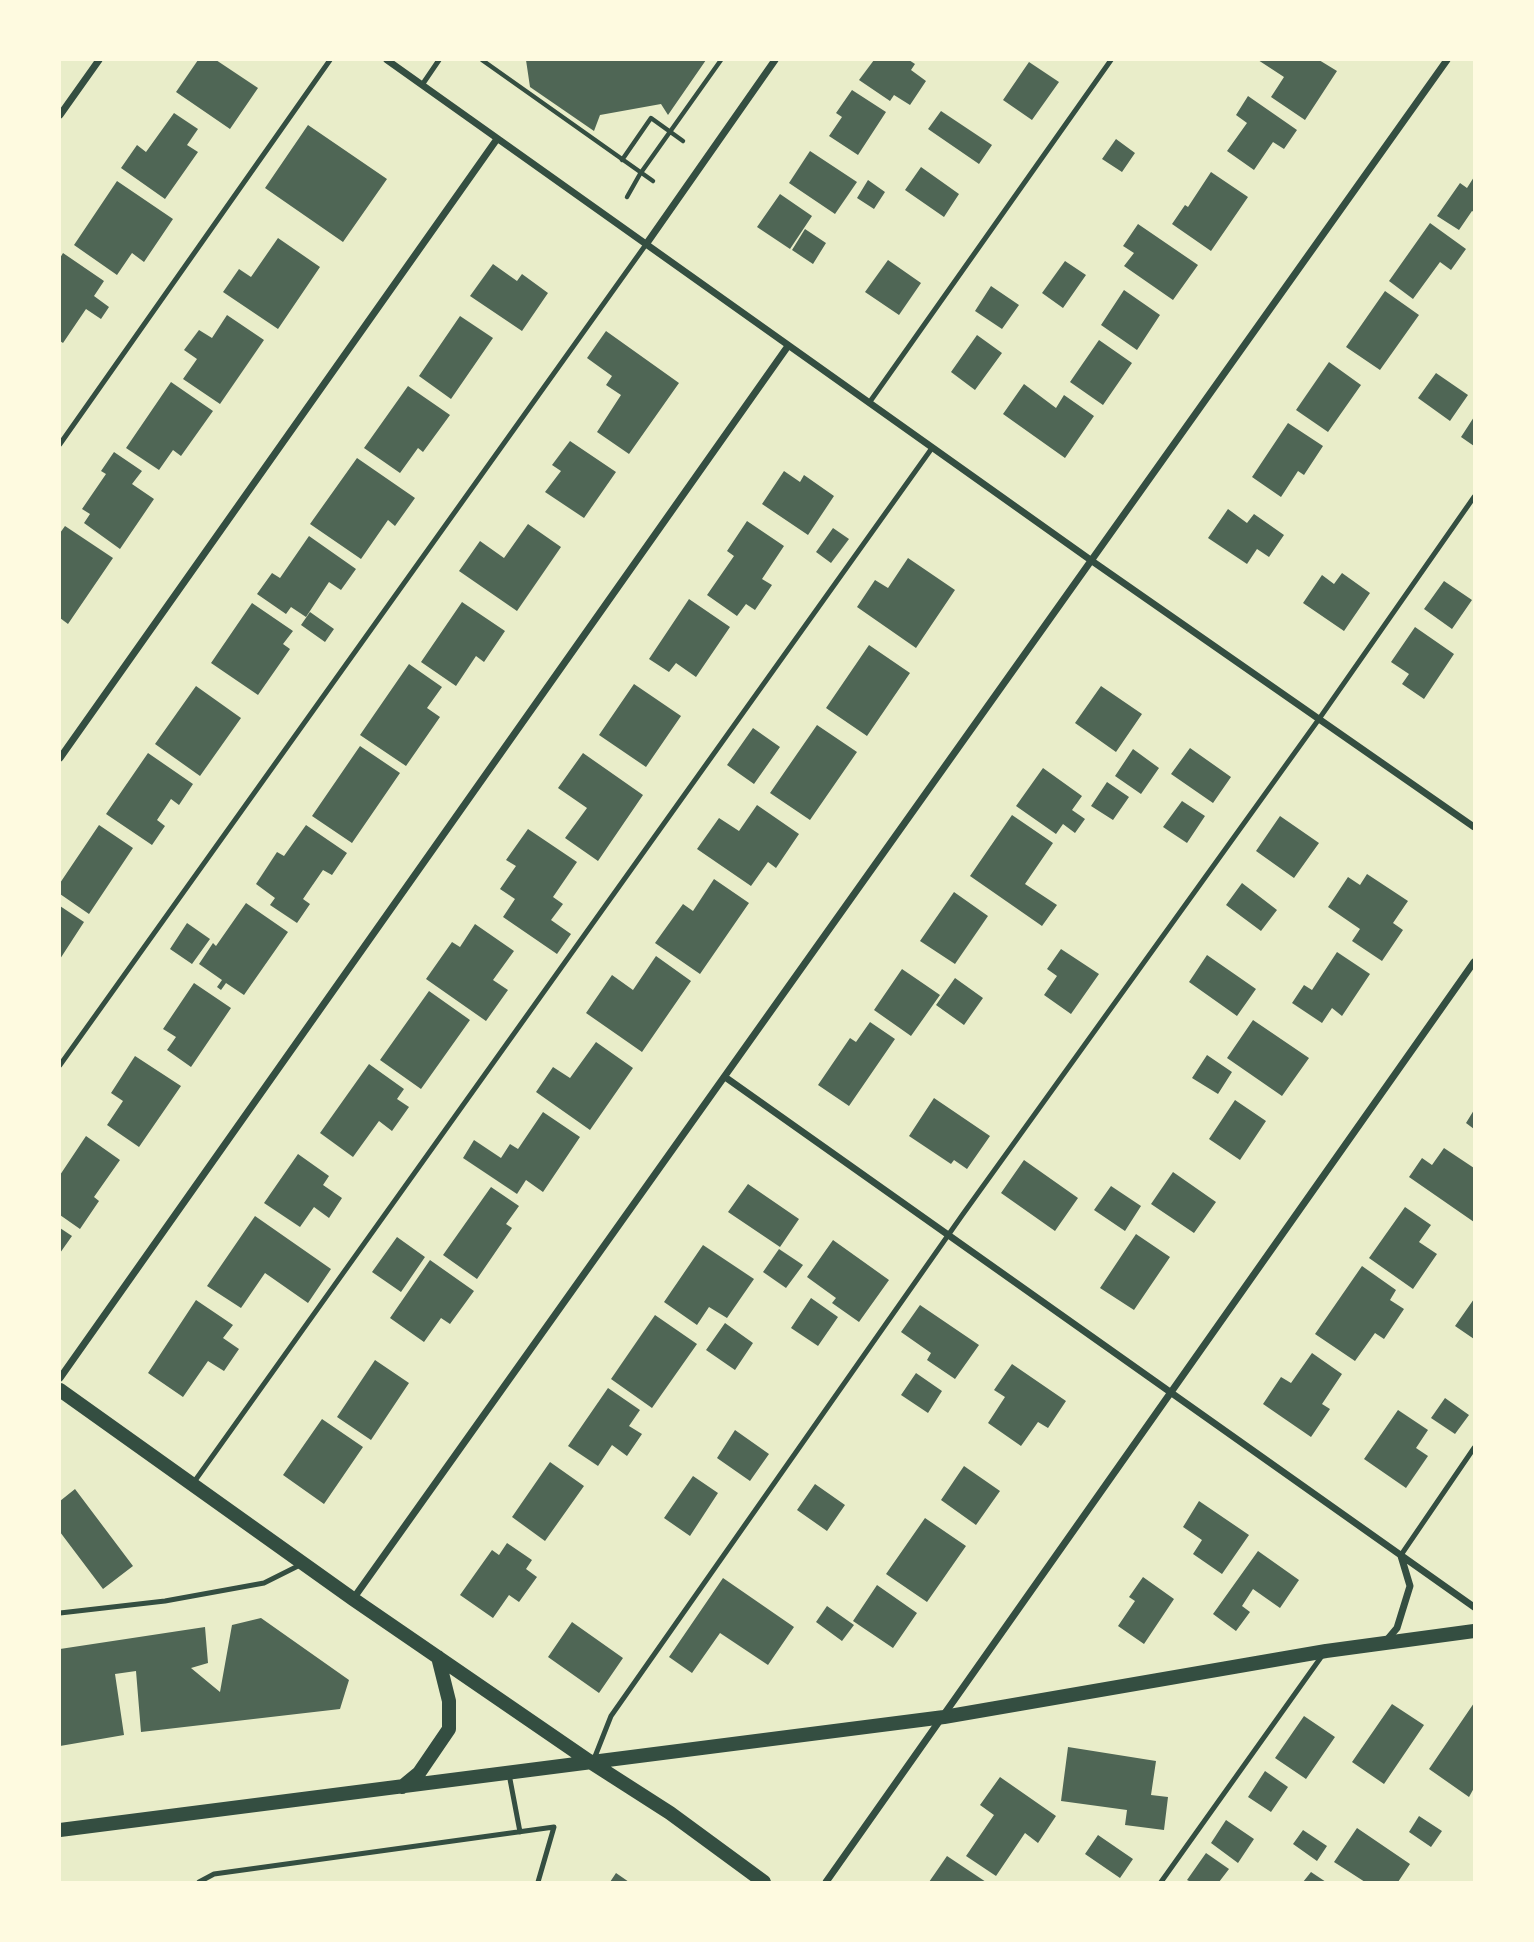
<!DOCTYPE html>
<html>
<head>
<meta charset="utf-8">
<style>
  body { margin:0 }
  #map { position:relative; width:1534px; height:1942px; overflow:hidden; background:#e9edc9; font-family:"Source Serif 4",serif }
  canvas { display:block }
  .frame { position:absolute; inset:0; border:61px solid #fefae0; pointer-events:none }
</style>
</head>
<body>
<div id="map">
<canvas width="1534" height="1942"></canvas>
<div class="frame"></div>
</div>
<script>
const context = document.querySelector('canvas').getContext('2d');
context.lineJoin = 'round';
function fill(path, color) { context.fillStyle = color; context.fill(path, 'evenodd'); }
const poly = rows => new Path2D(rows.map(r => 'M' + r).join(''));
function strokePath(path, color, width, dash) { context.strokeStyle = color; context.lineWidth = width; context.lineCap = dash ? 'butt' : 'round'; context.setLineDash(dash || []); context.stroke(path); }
fill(poly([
  [198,60,216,60,258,88,230,129,176,92],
  [526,60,706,60,668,115,661,104,600,115,594,131,530,87],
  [874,60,909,60,915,64,911,70,926,81,910,105,894,95,890,101,859,80],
  [1258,60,1319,60,1337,71,1305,120,1271,97,1284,77],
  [1029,62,1059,82,1032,120,1003,100],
  [852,90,886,112,858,155,829,136,842,117,836,113],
  [1248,96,1297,130,1284,149,1273,142,1254,170,1227,151,1247,123,1236,115],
  [941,111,992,145,979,164,928,129],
  [174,113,198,129,187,145,198,152,165,199,121,168,137,145,146,152],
  [308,125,387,179,343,242,265,188],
  [1116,139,1135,153,1122,172,1102,159],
  [810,151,857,182,835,214,789,183],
  [921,167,959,194,944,217,905,190],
  [1211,172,1248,197,1211,251,1172,224,1185,205,1188,207],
  [1474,177,1474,212,1472,211,1459,230,1437,216,1460,183,1467,188],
  [868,180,885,192,874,209,857,198],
  [117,181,173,219,144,262,132,253,117,275,74,245],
  [780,194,812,216,790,249,757,227],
  [1430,223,1466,249,1451,270,1440,262,1413,299,1389,281],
  [1138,224,1198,265,1173,300,1124,266,1134,253,1123,246],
  [805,229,826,243,813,264,792,250],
  [278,238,320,267,278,329,223,292,239,269,251,277],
  [63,253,104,281,94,296,109,307,101,319,86,309,63,343,60,341,60,258],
  [888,260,921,283,899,315,865,292],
  [1065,261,1086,275,1063,308,1042,293],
  [493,264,517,281,522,274,548,293,522,331,470,296],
  [991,286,1019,305,1002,329,975,311],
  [1124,290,1160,315,1137,350,1101,325],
  [1385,291,1419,315,1380,370,1346,347],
  [227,315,264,340,220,404,183,379,197,359,184,350,199,330,212,338],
  [460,316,493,338,451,399,419,376],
  [606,331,679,383,629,454,597,432,621,395,606,385,612,376,587,358],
  [977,335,1002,353,975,390,951,372],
  [1099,340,1132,363,1103,405,1070,382],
  [1329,362,1361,385,1328,432,1296,410],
  [1436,373,1468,395,1450,421,1418,398],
  [171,382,213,411,181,456,173,450,159,470,126,448],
  [1024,384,1056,408,1064,395,1094,416,1065,458,1003,414],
  [408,386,450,415,423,452,418,448,400,473,364,448],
  [1474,417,1474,446,1461,437],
  [1288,423,1323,446,1304,475,1298,471,1281,497,1252,477],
  [570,441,616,472,584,518,545,492,561,471,552,465],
  [114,452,142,471,132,484,154,499,120,549,84,523,90,514,82,509,106,474,101,471],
  [357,458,415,498,395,526,388,520,361,559,310,524],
  [784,471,800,482,804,475,834,496,808,535,762,504],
  [1228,509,1247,523,1254,514,1284,535,1269,557,1257,549,1247,564,1208,538],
  [747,521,784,546,762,579,772,585,755,610,746,604,737,616,707,595,734,556,727,551],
  [528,524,561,547,517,611,459,571,480,541,504,558],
  [65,526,113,558,68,624,60,618,60,533],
  [833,528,849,539,831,563,816,552],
  [309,536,356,569,341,590,329,582,306,617,291,607,286,614,257,594,272,573,280,578],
  [908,558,955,590,916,648,857,607,875,580,888,588],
  [1342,573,1370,593,1344,631,1303,603,1322,575,1334,584],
  [1444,581,1472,600,1452,629,1424,609],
  [689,599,730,627,696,677,676,663,669,672,649,659],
  [462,602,505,631,484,662,476,656,456,686,421,662],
  [252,603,293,631,283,644,290,649,258,695,211,663],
  [310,612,334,629,325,642,301,625],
  [1415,627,1454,654,1424,699,1402,684,1409,674,1391,662],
  [869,645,910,673,867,736,826,708],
  [409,664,442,687,427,708,440,717,406,766,360,735],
  [634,684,681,716,646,767,599,735],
  [196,686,241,718,200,776,155,744],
  [1101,686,1142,714,1116,752,1075,723],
  [817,725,857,752,810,820,770,793],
  [753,728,780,747,754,784,727,765],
  [360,746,400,773,352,843,312,816],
  [1190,748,1231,777,1213,803,1171,774],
  [1133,749,1159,768,1141,794,1115,776],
  [148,753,193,784,179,805,171,799,157,820,165,826,152,845,106,814],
  [583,753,643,795,598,861,565,838,587,808,558,788],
  [1043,768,1082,796,1072,810,1085,819,1075,833,1063,824,1056,834,1016,806],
  [1107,782,1129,797,1113,820,1091,806],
  [1182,801,1205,816,1187,843,1163,827],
  [757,805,799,834,776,868,768,862,751,886,697,849,719,818,739,831],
  [1012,815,1053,843,1025,884,1057,905,1042,926,970,876],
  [1280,816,1319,843,1294,878,1256,851],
  [99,825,133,848,89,914,60,894,60,883],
  [306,825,347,853,332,875,323,870,303,899,310,904,297,923,270,905,275,898,256,884,277,852,284,856],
  [528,829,577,862,553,897,563,904,551,920,571,934,557,954,503,917,515,899,500,889,516,866,506,860],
  [1367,874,1408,901,1393,923,1403,930,1382,961,1352,941,1360,929,1328,907,1348,877,1360,885],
  [714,879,749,903,700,974,655,943,683,904,693,911],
  [1242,883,1277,910,1261,931,1226,905],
  [954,892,988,916,955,964,920,941],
  [246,903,288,932,244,995,226,983,221,990,217,987,222,980,199,964,213,943,216,946],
  [60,906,84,922,60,959],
  [187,923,210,939,192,964,170,949],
  [475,924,514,951,493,980,508,990,486,1021,426,979,452,942,460,947],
  [1061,949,1099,974,1071,1014,1044,995,1057,976,1047,969],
  [1337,952,1370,974,1342,1016,1332,1008,1322,1023,1292,1003,1304,985,1312,990],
  [1207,955,1256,989,1237,1016,1189,982],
  [656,956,691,981,642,1052,586,1013,612,975,633,990],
  [902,969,940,995,911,1036,874,1010],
  [955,978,983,998,964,1025,936,1005],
  [194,983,231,1008,191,1067,167,1050,176,1037,163,1029],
  [429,991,470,1020,421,1089,380,1060],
  [1253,1020,1309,1058,1282,1096,1227,1058],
  [870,1022,895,1039,849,1106,818,1085,850,1038,856,1042],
  [596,1042,633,1068,590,1130,536,1092,553,1067,570,1078],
  [1207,1055,1232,1072,1218,1094,1192,1078],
  [135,1056,181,1086,139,1147,107,1125,123,1101,111,1093],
  [369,1064,404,1089,397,1099,409,1107,392,1131,379,1121,353,1157,320,1133],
  [934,1098,990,1136,967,1169,954,1160,951,1164,909,1136],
  [1235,1100,1266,1121,1240,1160,1209,1139],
  [1474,1110,1474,1129,1466,1123],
  [543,1112,580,1137,543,1192,526,1180,517,1194,463,1158,474,1140,501,1158,510,1144,518,1149],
  [86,1136,120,1160,94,1197,99,1201,80,1229,60,1215,60,1175],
  [1444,1148,1474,1168,1474,1222,1409,1177,1422,1158,1432,1165],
  [298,1154,329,1176,323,1185,342,1198,329,1218,314,1207,300,1227,264,1203],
  [1024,1160,1078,1198,1055,1231,1001,1193],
  [1173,1172,1216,1202,1194,1233,1151,1204],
  [748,1184,799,1219,780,1247,728,1212],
  [1111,1186,1141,1206,1125,1231,1094,1210],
  [491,1187,519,1206,506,1224,512,1228,477,1279,443,1255],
  [1405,1207,1431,1225,1419,1242,1437,1254,1413,1289,1369,1258],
  [255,1216,331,1269,308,1303,265,1273,241,1308,207,1286],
  [60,1228,72,1236,60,1253],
  [1136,1234,1170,1257,1134,1310,1100,1288],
  [397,1237,425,1257,401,1292,372,1272],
  [833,1240,889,1280,859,1322,832,1303,836,1298,807,1277],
  [703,1245,754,1279,727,1318,709,1307,697,1325,664,1302],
  [779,1249,803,1265,786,1288,763,1272],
  [430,1260,474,1291,450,1324,441,1318,424,1342,390,1318],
  [1362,1266,1396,1290,1390,1300,1404,1309,1384,1339,1375,1333,1355,1361,1315,1334],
  [811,1298,838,1317,818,1346,791,1328],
  [1474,1299,1474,1339,1455,1326],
  [196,1300,233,1325,223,1338,239,1349,224,1371,208,1361,183,1397,148,1373],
  [920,1305,979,1345,955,1379,927,1360,931,1353,901,1332],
  [655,1315,697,1344,652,1408,611,1379],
  [725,1323,753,1343,735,1370,706,1350],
  [1312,1353,1342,1374,1322,1404,1330,1409,1311,1437,1263,1404,1281,1377,1291,1383],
  [375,1360,409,1383,371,1440,337,1417],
  [1012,1364,1066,1401,1048,1428,1038,1422,1021,1446,988,1423,1005,1397,994,1390],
  [916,1373,942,1391,928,1413,901,1395],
  [608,1388,640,1410,629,1426,642,1434,627,1456,612,1445,598,1466,568,1446],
  [1445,1398,1469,1415,1455,1434,1431,1418],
  [1398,1410,1428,1430,1416,1448,1428,1456,1406,1488,1364,1459],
  [322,1419,363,1447,324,1504,283,1475],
  [735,1430,769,1454,750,1481,717,1458],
  [550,1462,584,1486,545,1541,512,1517],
  [964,1466,1000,1491,976,1525,941,1500],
  [693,1476,718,1493,690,1536,664,1518],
  [815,1484,845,1505,827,1531,797,1510],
  [75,1489,133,1566,103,1589,60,1532,60,1501],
  [1199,1501,1249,1535,1222,1574,1193,1554,1202,1540,1183,1527],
  [925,1518,966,1546,927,1602,886,1574],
  [507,1543,532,1560,526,1569,537,1577,519,1602,509,1595,493,1618,460,1595,492,1550,499,1555],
  [1258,1551,1299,1580,1280,1608,1253,1589,1242,1606,1250,1612,1236,1631,1213,1614],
  [1143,1577,1174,1599,1144,1644,1118,1626,1135,1601,1129,1597],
  [723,1578,794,1627,768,1665,720,1633,692,1673,669,1657],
  [877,1585,917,1613,893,1648,853,1621],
  [827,1606,854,1625,842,1641,816,1622],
  [261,1618,349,1680,340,1709,141,1732,136,1671,115,1674,124,1735,60,1746,60,1649,205,1627,208,1663,191,1668,220,1692,232,1625],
  [572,1622,623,1658,599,1693,548,1657],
  [1474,1703,1474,1788,1469,1797,1429,1769],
  [1392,1704,1424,1725,1384,1784,1352,1762],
  [1304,1716,1335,1737,1306,1779,1275,1758],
  [1068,1747,1156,1761,1151,1795,1168,1797,1164,1830,1125,1825,1127,1810,1061,1801],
  [1265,1771,1288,1787,1271,1812,1248,1797],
  [1000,1777,1056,1816,1038,1843,1025,1833,996,1876,966,1856,994,1815,980,1805],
  [1419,1816,1442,1831,1431,1847,1409,1832],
  [1226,1820,1254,1839,1238,1863,1211,1843],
  [1357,1828,1410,1864,1398,1882,1365,1882,1334,1862],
  [1303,1830,1327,1846,1317,1861,1293,1844],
  [1098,1835,1133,1859,1120,1878,1085,1854],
  [1206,1853,1229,1869,1219,1882,1191,1882,1187,1880],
  [947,1856,986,1882,929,1882],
  [1311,1872,1326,1882,1303,1882],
  [616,1873,629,1882,610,1882]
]), '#4f6655');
strokePath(poly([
  [482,60,653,181],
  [622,160,651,118,683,141],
  [627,197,640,174,721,60]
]), '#344e41', 4.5);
strokePath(poly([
  [422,85,439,60],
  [869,403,1111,60],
  [60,444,330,60],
  [60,1065,647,243],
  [194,1482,932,448],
  [1401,1555,1474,1448],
  [60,1613,165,1601,264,1583,302,1564],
  [594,1759,611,1716,963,1214,1319,719,1474,497],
  [509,1774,520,1832],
  [199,1882,214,1874,554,1827,538,1882],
  [1161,1882,1324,1653]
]), '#344e41', 5);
strokePath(poly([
  [387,60,1092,561,1474,827],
  [60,115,99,60],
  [647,243,775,60],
  [60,758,497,139],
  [725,1077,1474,1607],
  [60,1378,788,346],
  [353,1599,1447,60],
  [1386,1641,1397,1628,1410,1586,1401,1556],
  [826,1882,1474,962]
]), '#344e41', 7);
strokePath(poly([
  [60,1390,353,1599,592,1763,670,1813,764,1882],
  [402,1787,419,1773,449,1729,449,1701,438,1657],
  [60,1830,944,1717,1326,1651,1474,1631]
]), '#344e41', 14);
</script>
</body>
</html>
